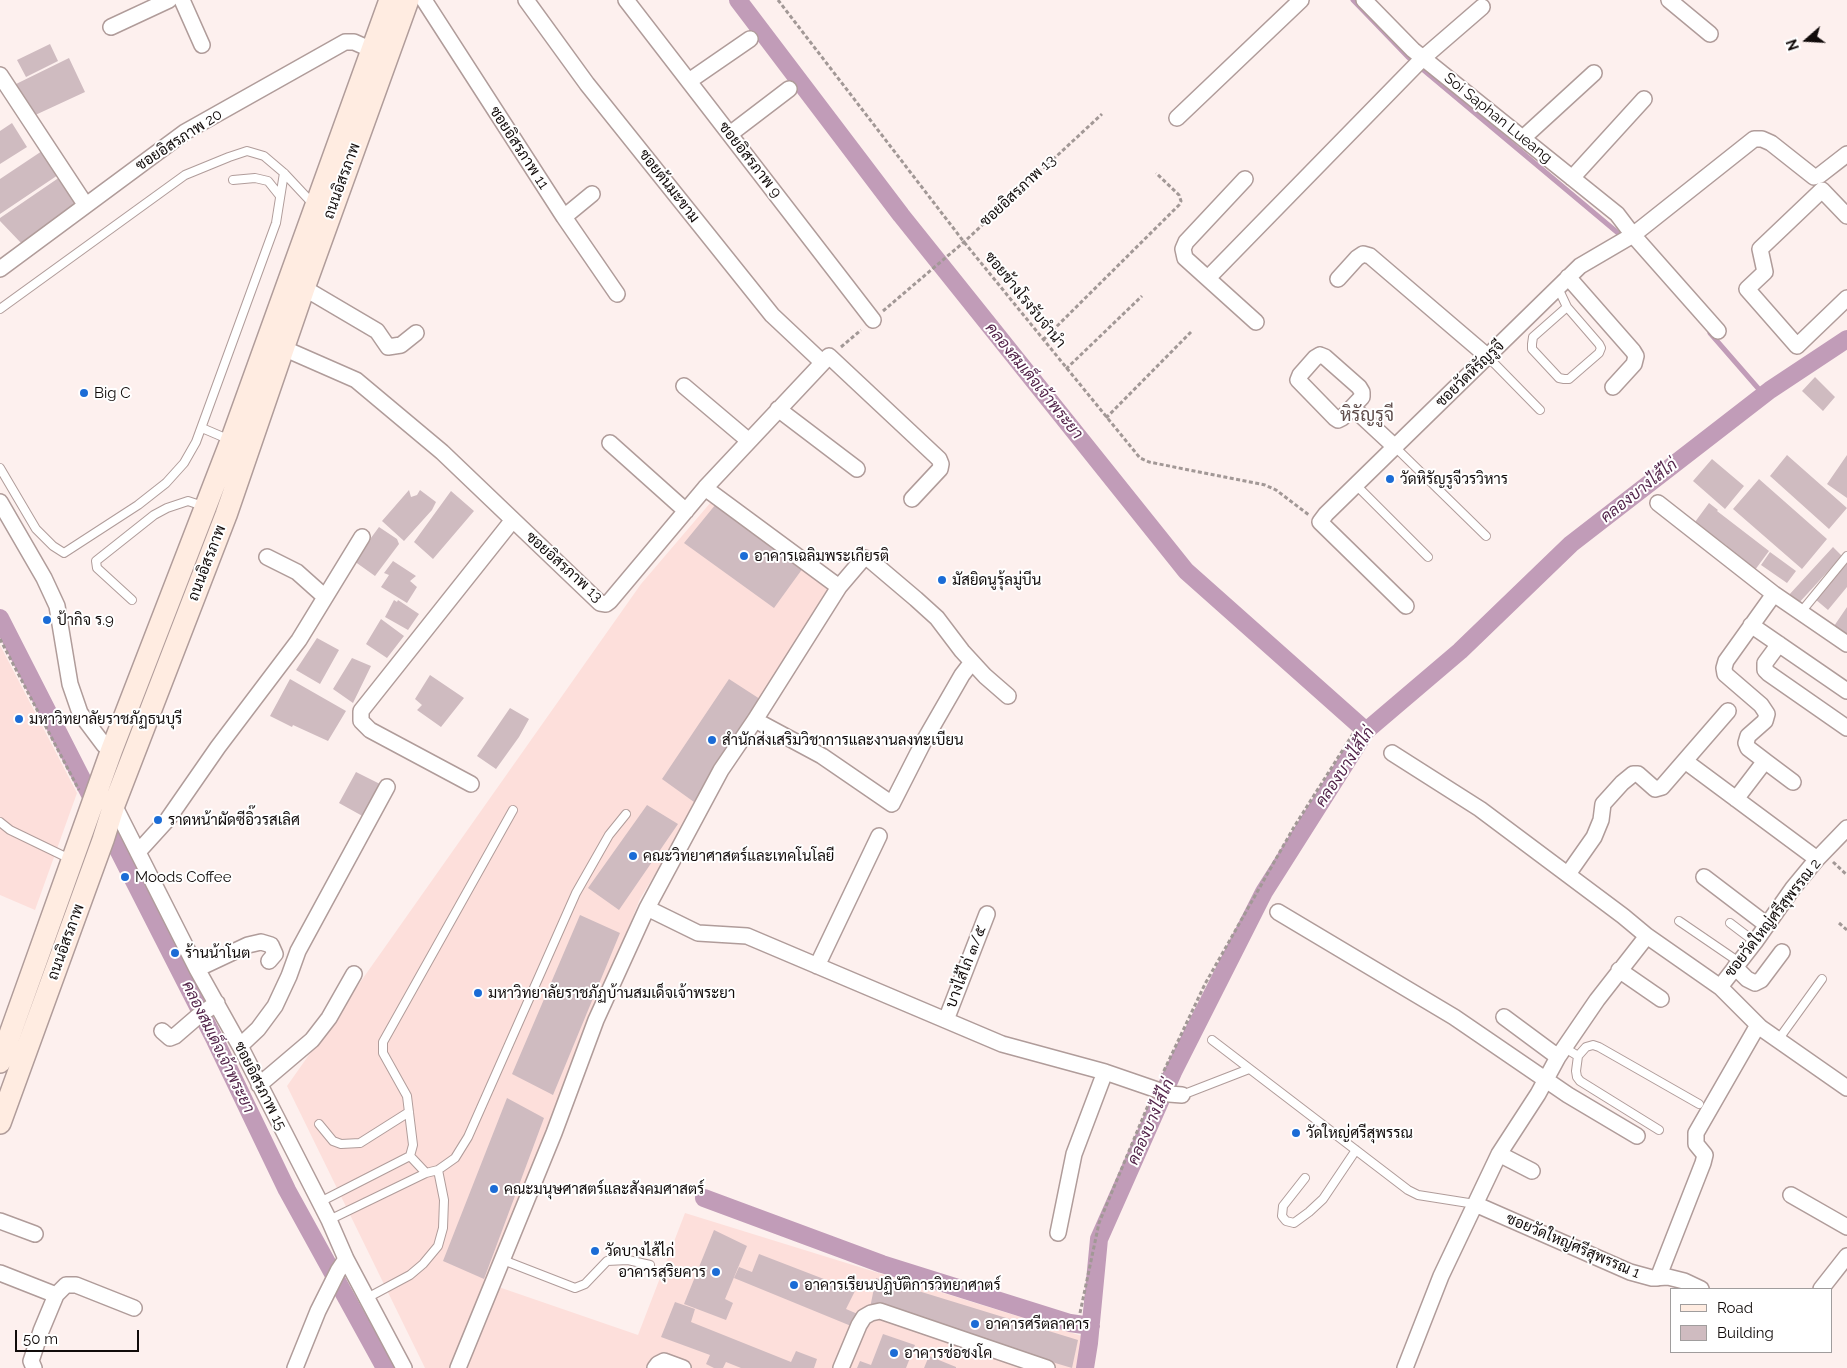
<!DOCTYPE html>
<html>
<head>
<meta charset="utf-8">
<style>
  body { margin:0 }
  #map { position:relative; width:1847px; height:1368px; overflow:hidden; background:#fdf0ee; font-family:Raleway,sans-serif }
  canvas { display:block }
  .legend { position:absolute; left:1670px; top:1288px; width:162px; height:65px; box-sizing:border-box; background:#fff; border:1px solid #a09d9d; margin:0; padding:6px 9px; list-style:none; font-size:15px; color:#110b0a }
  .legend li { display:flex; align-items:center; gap:10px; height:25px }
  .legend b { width:25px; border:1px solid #a09d9d }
  .north { position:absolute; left:1782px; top:15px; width:50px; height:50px; -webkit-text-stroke:4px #fff; paint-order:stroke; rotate:251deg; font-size:14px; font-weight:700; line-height:20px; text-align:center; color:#110b0a }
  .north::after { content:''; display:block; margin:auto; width:18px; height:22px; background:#110b0a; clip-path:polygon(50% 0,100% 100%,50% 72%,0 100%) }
  .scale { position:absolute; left:15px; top:1330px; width:124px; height:22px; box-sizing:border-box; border:2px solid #110b0a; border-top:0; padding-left:6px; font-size:15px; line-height:18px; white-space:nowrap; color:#110b0a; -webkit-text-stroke:4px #fff; paint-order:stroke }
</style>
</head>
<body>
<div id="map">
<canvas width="1847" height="1368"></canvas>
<ul class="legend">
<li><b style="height:6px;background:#ffece1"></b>Road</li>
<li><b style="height:14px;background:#cfbbc0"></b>Building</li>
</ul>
<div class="north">N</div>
<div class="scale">50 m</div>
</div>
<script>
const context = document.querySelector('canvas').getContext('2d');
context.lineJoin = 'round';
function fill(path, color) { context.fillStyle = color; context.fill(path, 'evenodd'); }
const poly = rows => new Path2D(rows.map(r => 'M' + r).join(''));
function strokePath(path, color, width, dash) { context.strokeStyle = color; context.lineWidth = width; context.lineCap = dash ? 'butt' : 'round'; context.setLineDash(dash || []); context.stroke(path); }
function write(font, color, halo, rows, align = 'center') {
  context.font = font + ' Raleway,Sarabun,sans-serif'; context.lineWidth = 4; context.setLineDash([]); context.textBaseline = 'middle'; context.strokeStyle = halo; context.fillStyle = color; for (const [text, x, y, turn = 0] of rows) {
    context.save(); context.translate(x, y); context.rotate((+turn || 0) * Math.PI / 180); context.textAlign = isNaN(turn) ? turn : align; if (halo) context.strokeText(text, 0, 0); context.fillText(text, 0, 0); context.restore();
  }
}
fill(poly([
  [717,495,841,590,691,815,640,899,487,1283,638,1335,685,1213,1082,1336,1076,1368,425,1368,287,1086,641,584],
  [0,645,77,793,35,910,0,895]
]), '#fddfdb');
strokePath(poly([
  [1353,0,1408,57,1624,238],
  [1710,333,1764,395]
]), '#c19cb8', 5);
strokePath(poly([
  [738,0,901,215,1186,571,1366,731],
  [0,618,215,1040,287,1190,385,1368],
  [704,1198,882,1264,1070,1323,1091,1326],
  [1085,1368,1089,1343,1099,1239,1173,1072,1264,892,1366,731,1460,651,1571,544,1770,390,1847,339]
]), '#c19cb8', 18);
fill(poly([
  [50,44,58,61,26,77,17,60],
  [69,58,85,92,31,117,12,86],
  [12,123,27,147,0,164,0,131],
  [42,151,58,175,0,214,0,179],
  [60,177,76,204,22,244,0,221,0,218],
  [1815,377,1835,397,1823,411,1802,391],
  [1787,455,1847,508,1829,529,1770,476],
  [1847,455,1847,498,1827,484],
  [1712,459,1744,486,1725,509,1693,481],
  [1759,479,1827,539,1802,569,1733,509],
  [409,490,411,497,417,495,420,490,436,502,432,510,404,541,382,521],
  [451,491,474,511,433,559,414,542],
  [1709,503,1718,510,1717,511,1769,551,1752,574,1737,563,1742,558,1735,553,1732,558,1723,551,1727,546,1695,522],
  [716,504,803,568,774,608,684,543],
  [379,527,397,539,399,544,375,576,354,561],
  [1833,547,1842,556,1797,605,1788,596],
  [1770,552,1796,571,1787,583,1761,565],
  [393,561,416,576,410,581,417,587,407,603,381,587,389,575,384,573],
  [1847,561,1847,587,1828,610,1815,599],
  [394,600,397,602,398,600,419,614,408,630,385,617],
  [1847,607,1847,639,1832,629],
  [381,619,404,636,387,658,366,644],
  [317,638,339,650,320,684,296,670],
  [352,658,371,666,353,703,333,689],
  [430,675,464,698,441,727,417,710,422,705,415,699],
  [290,679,346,711,328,741,293,725,292,727,270,716],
  [729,679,763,701,694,802,662,779],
  [510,708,529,719,519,737,496,769,477,756],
  [356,772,384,786,366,818,339,803],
  [647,805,678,824,619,910,588,888],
  [580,915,620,933,553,1095,512,1074],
  [507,1098,544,1118,484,1279,443,1261],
  [714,1230,747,1246,725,1299,733,1303,726,1320,684,1304],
  [759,1254,855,1291,846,1309,860,1315,856,1328,734,1278,739,1267,752,1272],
  [876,1278,1078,1340,1072,1368,870,1308],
  [675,1302,695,1309,691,1322,791,1362,796,1351,817,1359,814,1368,741,1368,726,1362,723,1368,714,1368,706,1364,710,1355,661,1337],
  [883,1334,915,1345,906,1368,857,1368,860,1361,871,1365],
  [929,1356,956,1367,956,1368,924,1368]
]), '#cfbbc0');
const service = poly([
  [233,180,255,178,268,181,280,196],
  [1558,288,1567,307,1599,344,1601,348,1599,353,1569,379,1564,379,1559,378,1532,349,1532,344,1533,337,1567,307],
  [0,309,185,175,229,157,247,151,264,156,284,173,313,204],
  [1487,356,1540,410],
  [202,428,230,440],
  [1395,447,1486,536],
  [0,468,36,529,53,546,64,553,138,505,166,483,184,463,196,442,276,223,284,173],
  [1356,485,1428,557],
  [132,600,97,568,96,561,154,515,167,508,188,501,203,506],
  [1801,612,1847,556],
  [0,822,10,830,70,859],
  [1679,921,1739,962],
  [1730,923,1755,942],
  [1212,1040,1408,1190,1418,1195,1475,1204],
  [1778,1040,1822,979],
  [1565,1048,1578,1056,1586,1047,1593,1045,1599,1047,1699,1104],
  [1578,1056,1576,1071,1577,1077,1580,1081,1659,1130],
  [1182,1095,1249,1069],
  [319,1124,333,1141,341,1144,360,1143,409,1112],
  [410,1156,426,1173],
  [1305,1178,1283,1206,1282,1216,1286,1221,1294,1223,1309,1212,1323,1199,1356,1150],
  [320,1202,410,1156,413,1145,407,1096,383,1053,383,1042,513,810],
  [329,1220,426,1173,438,1170,455,1158,468,1137,576,893,609,835,626,814],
  [503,1260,575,1288,585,1284,607,1261,628,1260,650,1265],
  [367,1298,410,1275,423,1264,438,1246,443,1228,444,1200,438,1170]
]);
const minor = poly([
  [182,0,202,45],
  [424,0,564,217,617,294],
  [526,0,587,84,772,315,822,362],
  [626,0,873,320],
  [1364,0,1413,50,1617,214,1633,235,1718,331],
  [1669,0,1710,34],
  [111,27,169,0],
  [0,75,85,204],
  [689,81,750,39],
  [1177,118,1301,0],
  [730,134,789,89],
  [1523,138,1594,73],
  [1572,178,1644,99],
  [1245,179,1186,242,1183,249,1185,258,1256,322],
  [1847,216,1822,190,1760,249,1765,272,1747,289,1797,346,1847,298],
  [564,217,592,194],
  [0,269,185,132,345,42,354,42,372,50],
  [1568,277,1633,351,1636,356,1634,364,1613,387],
  [1208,278,1423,58,1482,7],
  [1338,279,1357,258,1363,254,1370,256,1487,356],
  [304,288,377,331,388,347,401,345,416,333],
  [283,348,356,380,442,452,600,603,606,604,610,601,705,488,829,356,939,459,941,464,940,469,912,499],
  [1320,355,1325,357,1359,387,1362,392,1362,397,1342,418,1338,420,1335,418,1298,380,1300,375,1315,358,1320,355],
  [684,386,749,441],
  [1353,408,1395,447],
  [778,409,857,469],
  [610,443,686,511],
  [705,488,839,587],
  [0,502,44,578,57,606,70,684,80,713,104,745,112,749],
  [1658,503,1774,594,1847,644],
  [267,557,297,572,325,597],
  [1406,606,1320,522,1326,514,1580,266,1633,235,1754,139,1762,139,1771,143,1814,177,1820,175,1847,154],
  [1751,625,1847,691],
  [1779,644,1765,663,1765,670,1768,673,1847,728],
  [755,720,822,756,892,804,924,741,962,675,972,662],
  [1392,753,1480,809,1623,916,1647,936,1720,987,1761,1028,1847,1088],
  [1685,761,1817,859],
  [1765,761,1793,782],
  [471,784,370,730,361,721,361,711,512,521],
  [1736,799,1765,761,1748,748,1746,743,1748,736,1765,721,1767,714,1761,705,1725,674,1724,668,1726,661,1774,594],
  [114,805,197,969,240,1046,329,1220,346,1259,404,1368],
  [138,852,168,819,218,747,299,640,362,537],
  [1568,874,1594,837,1601,820,1603,804,1622,783,1633,774,1638,774,1655,789,1662,787,1728,711],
  [1704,877,1767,925],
  [647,908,698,933,747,936,1002,1044,1105,1072,1169,1094,1182,1095],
  [1278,912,1454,1017,1568,1095,1637,1136],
  [817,966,879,836],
  [1735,967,1747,979,1755,983,1761,980,1782,952],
  [197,969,248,945,261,942,271,945,275,954,269,961],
  [1619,970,1661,999],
  [1720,987,1755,942,1793,888,1817,859,1847,828],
  [1504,1017,1558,1057],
  [946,1020,987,914],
  [162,1031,170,1038,175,1036,197,1017,217,1003],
  [240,1046,258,1029,275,1006,289,976,298,951,387,787],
  [259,1085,312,1040,329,1018,354,974],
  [1499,1154,1532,1171],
  [1791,1195,1847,1227],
  [1475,1204,1630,1272,1652,1278,1668,1277,1684,1281,1701,1289],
  [0,1221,35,1234],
  [1058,1233,1074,1154,1105,1072],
  [0,1273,56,1295],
  [1658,1278,1703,1163,1705,1155,1696,1144,1696,1133,1758,1025],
  [1821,1289,1847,1256],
  [34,1368,31,1361,41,1331,56,1295,66,1285,76,1285,134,1308],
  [295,1368,318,1311,338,1271,346,1259],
  [458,1368,554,1133,596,1020,647,908,721,770,755,720,839,587,862,560,865,558,870,560,916,599,937,618,962,651,985,676,1008,696],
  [655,1368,658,1364,664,1361,683,1368],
  [841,1368,859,1325,864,1317,871,1313,880,1311,1047,1368],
  [1405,1368,1441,1276,1499,1154,1538,1094,1558,1057,1597,1000,1647,936]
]);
const secondary = poly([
  [0,1062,112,749,231,441,390,0],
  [0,1123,103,840,114,805,226,515,304,288,408,0]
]);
strokePath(service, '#b09c9a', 10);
strokePath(minor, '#b09c9a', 18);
strokePath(secondary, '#b09c9a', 24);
strokePath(poly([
  [778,0,964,242,1140,458,1149,462,1265,485,1276,490,1309,515],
  [883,311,964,242,1102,114],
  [1043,340,1179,205,1181,201,1179,195,1156,173],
  [841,347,861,330],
  [1066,369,1142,296],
  [1106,418,1191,332],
  [0,639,79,790],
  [1833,862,1847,875],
  [1839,923,1847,930],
  [1161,1077,1205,984,1294,827,1356,729],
  [1080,1313,1099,1223,1149,1103]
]), '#a29896', 3, [4, 2.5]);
strokePath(service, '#fff', 8);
strokePath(minor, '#fff', 15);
strokePath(secondary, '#ffece1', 21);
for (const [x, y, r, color] of [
  [84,393,5,"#1b6cd6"],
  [1390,479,5,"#1b6cd6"],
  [744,556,5,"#1b6cd6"],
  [942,580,5,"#1b6cd6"],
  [47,620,5,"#1b6cd6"],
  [19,719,5,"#1b6cd6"],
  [712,740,5,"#1b6cd6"],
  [158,820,5,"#1b6cd6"],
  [633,856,5,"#1b6cd6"],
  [125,877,5,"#1b6cd6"],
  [175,953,5,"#1b6cd6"],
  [478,993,5,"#1b6cd6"],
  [1296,1133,5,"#1b6cd6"],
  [494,1189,5,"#1b6cd6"],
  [595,1251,5,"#1b6cd6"],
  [716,1272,5,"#1b6cd6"],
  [794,1285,5,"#1b6cd6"],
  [975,1324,5,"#1b6cd6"],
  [894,1353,5,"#1b6cd6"]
]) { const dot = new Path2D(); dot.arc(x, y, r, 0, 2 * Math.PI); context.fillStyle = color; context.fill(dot); strokePath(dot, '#fff', 2); }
write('15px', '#110b0a', '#fff', [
  ["Soi Saphan Lueang",1498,118,39],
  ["ซอยอิสรภาพ 20",179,140,-33],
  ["ซอยอิสรภาพ 11",519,148,57],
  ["ซอยอิสรภาพ 9",750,160,52],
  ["ถนนอิสรภาพ",342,181,-70],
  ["ซอยต้นมะขาม",669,186,52],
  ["ซอยอิสรภาพ 13",1018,191,-43],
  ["ซอยข้างโรงรับจำนำ",1025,300,51],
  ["ซอยวัดหิรัญรูจี",1470,374,-44],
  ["ถนนอิสรภาพ",207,563,-69],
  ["ซอยอิสรภาพ 13",564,567,42],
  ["ซอยวัดใหญ่ศรีสุพรรณ 2",1773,918,-52],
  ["ถนนอิสรภาพ",66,942,-70],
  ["บางไส้ไก่ ๓/๕",966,967,-69],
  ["ซอยอิสรภาพ 15",260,1086,63],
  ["ซอยวัดใหญ่ศรีสุพรรณ 1",1573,1246,23]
]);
write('15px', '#110b0a', '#fff', [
  ["Big C",94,393],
  ["วัดหิรัญรูจีวรวิหาร",1400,479],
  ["อาคารเฉลิมพระเกียรติ",754,556],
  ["มัสยิดนูรุ้ลมู่บีน",952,580],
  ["ป้ากิจ ร.9",57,620],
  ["มหาวิทยาลัยราชภัฏธนบุรี",29,719],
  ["สำนักส่งเสริมวิชาการและงานลงทะเบียน",722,740],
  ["ราดหน้าผัดซีอิ๊วรสเลิศ",168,820],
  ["คณะวิทยาศาสตร์และเทคโนโลยี",643,856],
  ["Moods Coffee",135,877],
  ["ร้านน้าโนต",185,953],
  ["มหาวิทยาลัยราชภัฏบ้านสมเด็จเจ้าพระยา",488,993],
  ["วัดใหญ่ศรีสุพรรณ",1306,1133],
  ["คณะมนุษศาสตร์และสังคมศาสตร์",504,1189],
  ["วัดบางไส้ไก่",605,1251],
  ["อาคารสุริยคาร",706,1272,"right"],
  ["อาคารเรียนปฏิบัติการวิทยาศาตร์",804,1285],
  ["อาคารศรีตลาคาร",985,1324],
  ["อาคารช่อชงโค",904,1353]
], 'left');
write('italic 16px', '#53244a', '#fff', [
  ["คลองสมเด็จเจ้าพระยา",1034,381,51],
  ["คลองบางไส้ไก่",1639,491,-38],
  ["คลองบางไส้ไก่",1345,767,-56],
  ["คลองสมเด็จเจ้าพระยา",218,1047,64],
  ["คลองบางไส้ไก่",1151,1122,-66]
]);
write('18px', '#5f4d4b', '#fff', [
  ["หิรัญรูจี",1367,416]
]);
</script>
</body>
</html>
